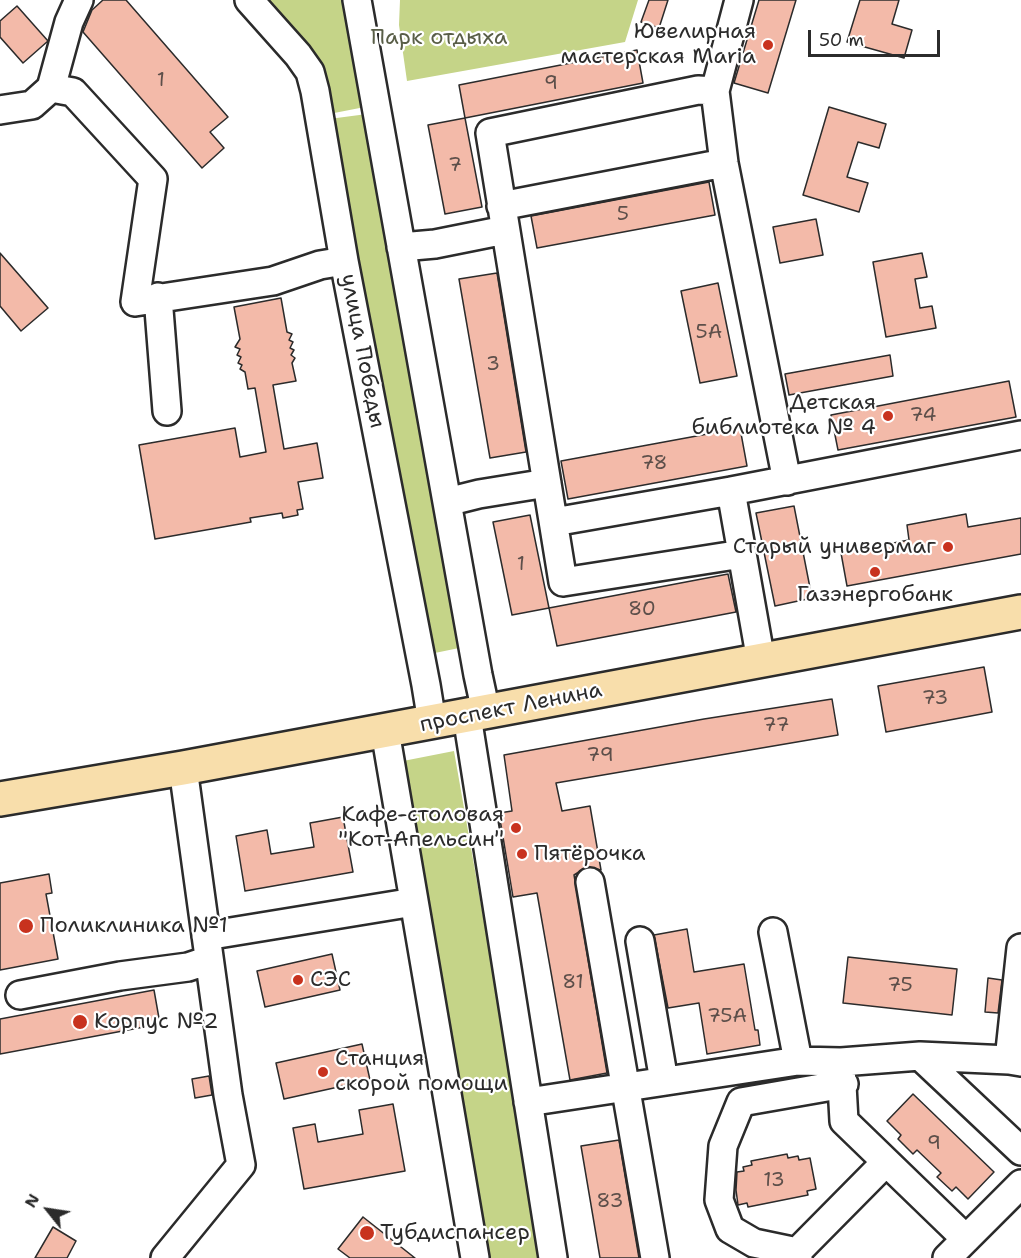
<!DOCTYPE html>
<html>
<head>
<meta charset="utf-8">
<style>
  body { margin:0 }
  #map { position:relative; width:1021px; height:1258px; overflow:hidden; background:#fff; font-family:"Shantell Sans",sans-serif }
  canvas { display:block }
  .north { position:absolute; left:18px; top:1180px; width:60px; height:60px; -webkit-text-stroke:4px #fff; paint-order:stroke; rotate:300deg; font-size:16px; font-weight:700; line-height:24px; text-align:center; color:#2b2b2b }
  .north::after { content:''; display:block; margin:auto; width:21px; height:27px; background:#2b2b2b; clip-path:polygon(50% 0,100% 100%,50% 72%,0 100%) }
  .scale { position:absolute; left:808px; top:30px; width:132px; height:27px; box-sizing:border-box; border:3px solid #2b2b2b; border-top:0; padding-left:8px; font-size:18px; line-height:21px; white-space:nowrap; color:#2b2b2b; -webkit-text-stroke:4px #fff; paint-order:stroke }
</style>
</head>
<body>
<div id="map">
<canvas width="1021" height="1258"></canvas>
<div class="north">N</div>
<div class="scale">50 m</div>
</div>
<script>
const context = document.querySelector('canvas').getContext('2d');
context.lineJoin = 'round';
function fill(path, color) { context.fillStyle = color; context.fill(path, 'evenodd'); }
const poly = rows => new Path2D(rows.map(r => 'M' + r).join(''));
function strokePath(path, color, width, dash) { context.strokeStyle = color; context.lineWidth = width; context.lineCap = dash ? 'butt' : 'round'; context.setLineDash(dash || []); context.stroke(path); }
function write(font, color, halo, rows, align = 'center') {
  context.font = font + ' "Shantell Sans",sans-serif'; context.lineWidth = 4.5; context.setLineDash([]); context.textBaseline = 'middle'; context.strokeStyle = halo; context.fillStyle = color; for (const [text, x, y, turn = 0] of rows) {
    context.save(); context.translate(x, y); context.rotate((+turn || 0) * Math.PI / 180); context.textAlign = isNaN(turn) ? turn : align; if (halo) context.strokeText(text, 0, 0); context.fillText(text, 0, 0); context.restore();
  }
}
fill(poly([
  [264,0,350,0,370,106,329,114],
  [400,0,638,0,625,42,407,81,399,25],
  [367,114,464,647,425,655,329,119],
  [454,751,543,1258,489,1258,398,762]
]), '#c5d488');
const building = poly([
  [103,0,126,0,228,117,210,132,224,148,202,168,83,32,92,10,103,0],
  [649,0,668,0,659,28,641,22,649,0],
  [759,0,796,0,768,93,734,83,759,0],
  [860,0,899,0,892,24,912,30,904,58,847,42,860,0],
  [17,6,48,41,23,63,0,37,0,21,17,6],
  [637,50,643,83,465,118,459,85,637,50],
  [829,107,886,124,879,148,858,142,847,177,868,183,859,212,803,195,829,107],
  [465,118,482,207,445,214,428,125,465,118],
  [709,182,715,215,537,248,531,216,709,182],
  [816,219,823,255,780,263,773,227,816,219],
  [0,253,48,308,21,331,0,306,0,253],
  [922,253,927,277,915,279,920,308,932,306,936,328,886,337,873,262,922,253],
  [497,273,526,452,490,458,459,279,497,273],
  [718,283,737,376,700,383,681,291,718,283],
  [281,298,287,332,292,334,289,340,293,342,290,348,294,350,291,355,295,358,292,363,296,381,273,385,284,449,317,443,323,478,298,482,303,509,297,510,298,515,283,518,282,513,250,518,251,522,155,539,139,445,235,428,240,457,266,452,255,388,248,389,245,372,240,369,242,365,238,363,241,357,237,355,240,349,235,347,240,339,234,307,281,298],
  [890,355,893,376,789,395,785,374,890,355],
  [1009,381,1016,417,838,450,831,415,1009,381],
  [740,428,747,466,568,499,561,461,740,428],
  [794,506,812,598,775,606,756,513,794,506],
  [966,514,968,527,1021,518,1021,554,847,586,841,553,909,540,907,525,966,514],
  [530,515,549,608,512,615,493,522,530,515],
  [728,574,736,612,557,646,549,608,728,574],
  [984,667,992,712,886,732,878,686,984,667],
  [832,699,838,735,556,783,562,811,590,806,601,870,587,867,574,875,607,1073,570,1080,537,893,513,897,499,813,512,811,504,755,704,719,832,699],
  [343,817,353,872,245,891,236,836,267,830,271,854,314,847,310,823,343,817],
  [49,874,52,893,46,894,58,959,0,970,0,883,49,874],
  [687,929,694,972,744,964,755,1030,758,1030,760,1045,707,1054,699,1003,668,1008,654,935,687,929],
  [332,954,340,990,265,1007,257,971,332,954],
  [848,957,957,969,952,1015,843,1003,848,957],
  [988,978,1002,980,998,1013,985,1012,988,978],
  [154,990,160,1024,0,1054,0,1019,154,990],
  [362,1044,370,1080,284,1099,276,1063,362,1044],
  [209,1076,212,1095,195,1098,192,1079,209,1076],
  [913,1094,994,1172,968,1199,956,1187,952,1191,937,1177,941,1173,917,1150,913,1154,898,1139,901,1135,887,1121,913,1094],
  [393,1104,405,1171,304,1189,293,1128,315,1124,318,1142,363,1134,359,1110,393,1104],
  [619,1140,639,1258,600,1258,581,1146,619,1140],
  [787,1154,788,1158,798,1156,799,1160,810,1158,816,1189,807,1191,808,1195,748,1207,747,1203,738,1205,736,1190,737,1172,744,1171,743,1167,752,1165,751,1161,787,1154],
  [363,1217,415,1258,350,1258,338,1249,363,1217],
  [53,1227,76,1241,67,1258,35,1258,53,1227]
]);
fill(building, '#f3baa9');
strokePath(building, '#2b2b2b', 1.5);
const minor = poly([
  [249,0,298,55,310,72,315,91,344,261,426,685,432,722],
  [357,0,478,675,486,712],
  [739,0,715,91,724,163,787,481],
  [51,88,69,22,79,0],
  [715,91,698,90,490,133,563,582,742,554],
  [0,110,32,105,51,88,73,92,153,179,135,302,273,281,320,265,344,261],
  [501,206,724,163],
  [401,247,435,244,505,230],
  [158,297,167,411],
  [447,502,479,494,547,483],
  [554,522,731,491],
  [761,661,731,491,1021,435],
  [467,716,553,1258],
  [385,731,475,1258],
  [590,882,655,1258],
  [773,932,798,1061],
  [206,936,414,902],
  [640,941,664,1081],
  [20,995,120,976,188,967,209,960],
  [920,1056,1021,1151],
  [1009,1060,1021,948],
  [841,1067,844,1121,966,1239],
  [528,1102,798,1061,841,1062,920,1056,1009,1060,1021,1062],
  [797,1252,754,1243,730,1229,719,1200,723,1146,741,1102,844,1084],
  [165,1258,241,1165,228,1095,183,768],
  [798,1258,797,1252,886,1162],
  [947,1258,1021,1184]
]);
const major = poly([
  [0,799,183,768,1021,612]
]);
strokePath(minor, '#2b2b2b', 32);
strokePath(major, '#2b2b2b', 38);
strokePath(minor, '#fff', 27);
strokePath(major, '#f8deab', 33);
for (const [x, y, r, color] of [
  [768,45,6,"#c8321e"],
  [888,416,6,"#c8321e"],
  [948,547,6,"#c8321e"],
  [875,572,6,"#c8321e"],
  [516,828,6,"#c8321e"],
  [522,854,6,"#c8321e"],
  [26,926,8,"#c8321e"],
  [298,980,6,"#c8321e"],
  [80,1022,8,"#c8321e"],
  [323,1072,6,"#c8321e"],
  [367,1233,8,"#c8321e"]
]) { const dot = new Path2D(); dot.arc(x, y, r, 0, 2 * Math.PI); context.fillStyle = color; context.fill(dot); strokePath(dot, '#fff', 2); }
write('20px', '#5d4f4a', null, [
  ["1",161,81],
  ["9",551,84],
  ["7",455,166],
  ["5",623,215],
  ["5А",709,333],
  ["3",493,365],
  ["74",923,416],
  ["78",654,464],
  ["1",521,565],
  ["80",642,610],
  ["73",935,699],
  ["77",776,726],
  ["79",600,756],
  ["81",573,983],
  ["75",900,986],
  ["75А",727,1017],
  ["9",934,1144],
  ["13",774,1181],
  ["83",610,1202]
]);
write('22px', '#2b2b2b', '#fff', [
  ["Ювелирная",756,32,"right"],
  ["мастерская Maria",756,57,"right"],
  ["Детская",876,403,"right"],
  ["библиотека № 4",876,428,"right"],
  ["Старый универмаг",936,547,"right"],
  ["Газэнергобанк",875,595,"center"],
  ["Кафе-столовая",504,815,"right"],
  ["\"Кот-Апельсин\"",504,840,"right"],
  ["Пятёрочка",534,854],
  ["Поликлиника №1",40,926],
  ["СЭС",310,980],
  ["Корпус №2",94,1022],
  ["Станция",335,1059],
  ["скорой помощи",335,1084],
  ["Тубдиспансер",380,1233]
], 'left');
write('22px', '#595e47', '#fff', [
  ["Парк отдыха",439,38]
]);
write('22px', '#2b2b2b', '#fff', [
  ["улица Победы",362,351,79],
  ["проспект Ленина",511,708,-11]
]);
</script>
</body>
</html>
